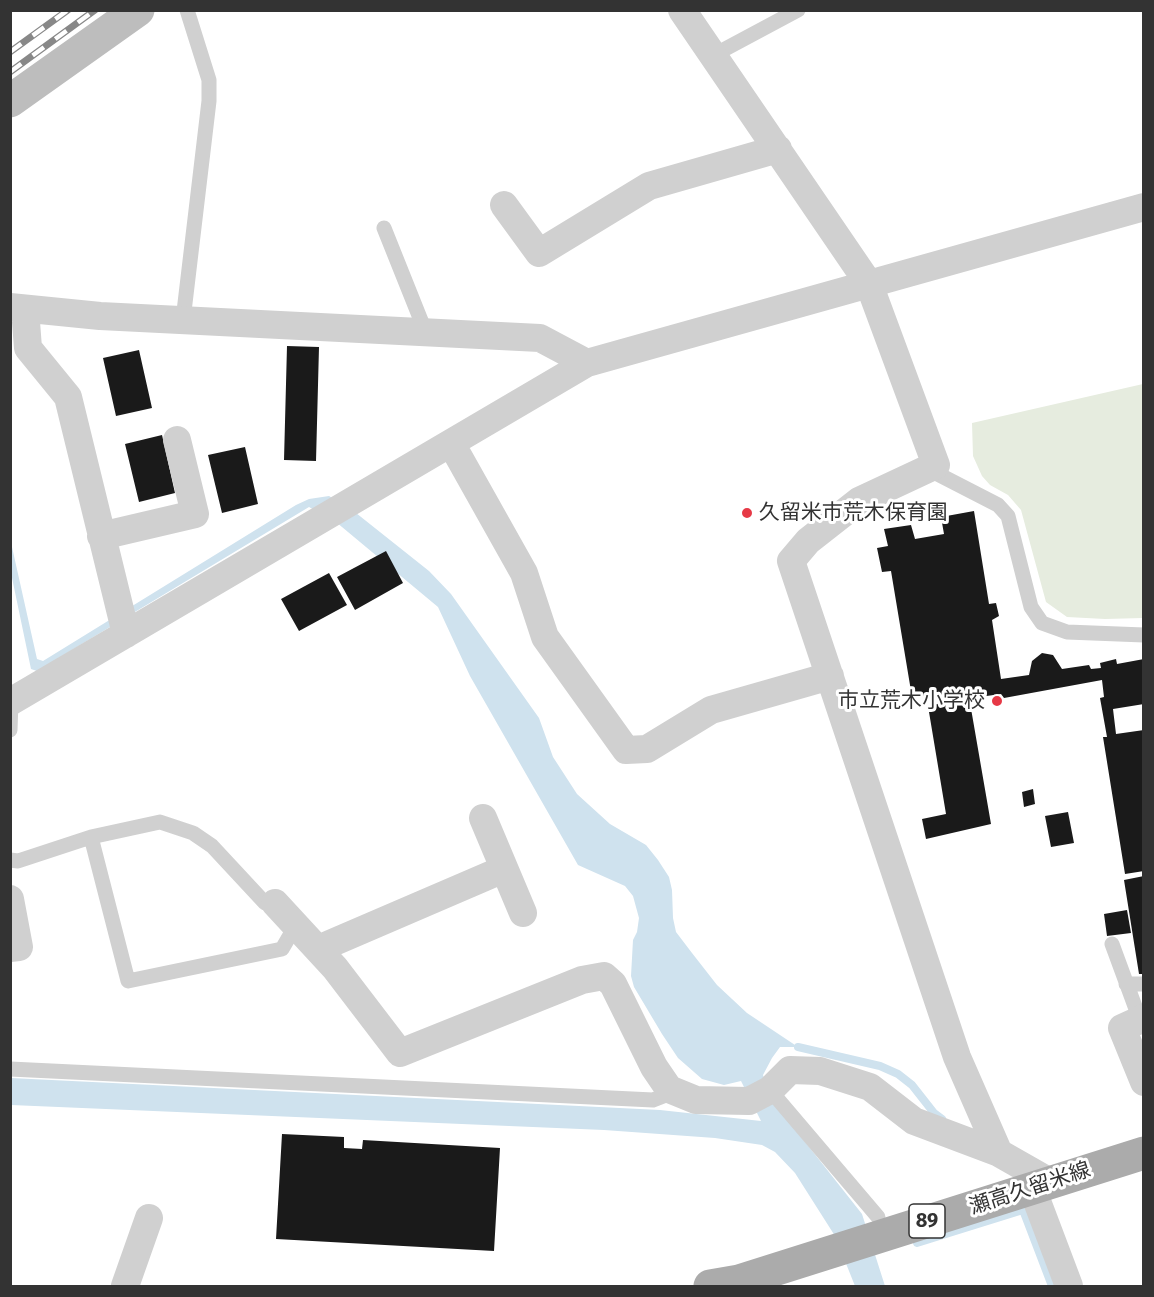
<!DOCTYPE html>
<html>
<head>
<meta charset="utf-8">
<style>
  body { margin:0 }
  #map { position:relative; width:1154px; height:1297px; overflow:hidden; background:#fff; font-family:"Fira Sans",sans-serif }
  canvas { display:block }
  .frame { position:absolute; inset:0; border:12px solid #333; pointer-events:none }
</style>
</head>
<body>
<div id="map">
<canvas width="1154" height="1297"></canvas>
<div class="frame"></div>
</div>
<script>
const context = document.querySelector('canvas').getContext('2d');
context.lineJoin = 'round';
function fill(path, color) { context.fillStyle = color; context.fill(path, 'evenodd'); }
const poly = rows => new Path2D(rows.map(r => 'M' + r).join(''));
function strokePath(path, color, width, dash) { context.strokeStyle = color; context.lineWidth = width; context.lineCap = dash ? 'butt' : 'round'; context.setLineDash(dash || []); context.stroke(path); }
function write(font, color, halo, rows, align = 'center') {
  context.font = font + ' "Fira Sans","Noto Sans JP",sans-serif'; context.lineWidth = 6; context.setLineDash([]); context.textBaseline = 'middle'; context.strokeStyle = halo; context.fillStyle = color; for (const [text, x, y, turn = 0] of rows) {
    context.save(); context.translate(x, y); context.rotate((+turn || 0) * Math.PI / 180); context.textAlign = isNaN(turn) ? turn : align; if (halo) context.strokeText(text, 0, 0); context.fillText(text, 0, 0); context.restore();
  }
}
fill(poly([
  [1143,384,1143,618,1105,619,1067,617,1046,602,1021,510,1008,495,990,485,982,476,973,456,972,423]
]), '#e6ecdf');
fill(poly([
  [329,496,351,509,429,571,451,594,539,718,553,757,577,794,610,824,646,845,658,860,669,877,672,890,673,918,676,932,692,953,717,985,747,1013,798,1047,780,1047,772,1058,763,1075,772,1100,862,1214,885,1286,855,1286,835,1236,795,1173,775,1152,762,1145,715,1138,604,1130,11,1105,11,1078,660,1110,761,1121,741,1081,724,1085,702,1079,678,1058,662,1034,634,987,631,976,633,940,637,932,639,918,633,896,625,886,578,865,470,676,438,607,336,522,309,507,37,671,31,669,11,573,10,538,37,659,43,661,296,505,309,499]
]), '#cfe2ee');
strokePath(poly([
  [798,1047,880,1066,898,1074,912,1085,934,1113,942,1119],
  [917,1243,1023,1210,1052,1286]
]), '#cfe2ee', 8);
fill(poly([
  [287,346,319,347,316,461,284,460],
  [139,350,152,408,116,416,103,358],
  [162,435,175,493,139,502,125,444],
  [245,447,258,504,222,513,208,455],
  [974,511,989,604,996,603,999,616,992,620,1001,679,1029,675,1032,661,1042,653,1053,655,1062,669,1089,665,1091,669,1101,668,1100,663,1116,659,1117,664,1144,659,1144,704,1113,709,1116,734,1144,730,1144,871,1125,874,1103,737,1107,737,1100,698,1104,697,1102,680,1004,698,1001,694,972,698,971,693,925,702,923,695,912,697,891,571,882,572,877,548,888,546,884,529,911,525,915,539,944,534,941,517],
  [386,551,403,583,355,610,337,577],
  [329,573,347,605,299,631,281,599],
  [969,697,991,824,926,839,922,819,946,814,928,706],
  [1033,789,1035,804,1024,807,1022,792],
  [1068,812,1074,843,1051,847,1045,816],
  [1144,876,1144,974,1139,974,1124,880],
  [1127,910,1131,933,1107,936,1104,914],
  [282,1134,344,1137,344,1148,362,1149,363,1140,500,1148,494,1251,276,1239]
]), '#1a1a1a');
strokePath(poly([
  [712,56,798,10],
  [384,228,426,333],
  [183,320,209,101,209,80,187,10],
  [928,469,998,505,1008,516,1031,607,1042,623,1067,632,1144,635],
  [10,730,11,701],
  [91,837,128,981,282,949,296,925],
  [10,860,18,861,91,837,160,822,193,833,212,846,265,903,275,903],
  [1112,944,1140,1020],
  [1126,984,1144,984],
  [10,1069,653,1100,676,1091],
  [770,1090,878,1217]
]), '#d0d0d0', 15);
strokePath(poly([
  [682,10,869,284,936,465,859,501,808,541,791,561,957,1057,999,1153],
  [504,205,539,253,649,186,778,149],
  [10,307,100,316,540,338,587,363],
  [25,309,28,348,68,397,126,634],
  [451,443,524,573,545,637,626,750,647,749,711,710,830,676],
  [101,536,195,514,177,440],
  [10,702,587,363,1144,207],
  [483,818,523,913],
  [10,899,19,947,10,948],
  [275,903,335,968,400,1053,582,980,604,976,613,984,654,1067,669,1089,696,1100,749,1101,770,1090,790,1070,820,1071,870,1087,914,1121,999,1153,1050,1182],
  [318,949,504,869],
  [1144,1018,1122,1028,1144,1082],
  [1032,1188,1069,1286],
  [125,1286,149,1218]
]), '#d0d0d0', 28);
strokePath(poly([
  [10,101,138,10]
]), '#bdbdbd', 33);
strokePath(poly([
  [710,1286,739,1281,1144,1153]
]), '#ababab', 33);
const rail = poly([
  [10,52,68,10],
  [10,72,95,10]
]);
strokePath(rail, '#888', 7);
strokePath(rail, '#fff', 4.5, [14]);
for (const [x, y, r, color] of [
  [747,513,6,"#e63946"],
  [997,701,6,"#e63946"]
]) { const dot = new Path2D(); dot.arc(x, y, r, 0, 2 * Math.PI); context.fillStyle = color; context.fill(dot); strokePath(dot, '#fff', 2); }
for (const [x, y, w] of [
  [927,1221,36]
]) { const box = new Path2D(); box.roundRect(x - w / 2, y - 17, w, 34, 4.5); context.fillStyle = '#fff'; context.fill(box); strokePath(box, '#333', 1.5); }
write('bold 20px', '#333', null, [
  ["89",927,1221]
]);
write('21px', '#333', '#fff', [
  ["久留米市荒木保育園",759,513],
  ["市立荒木小学校",985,701,"right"]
], 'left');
write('21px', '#333', '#fff', [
  ["瀬高久留米線",1030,1189,-18]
]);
</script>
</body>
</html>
